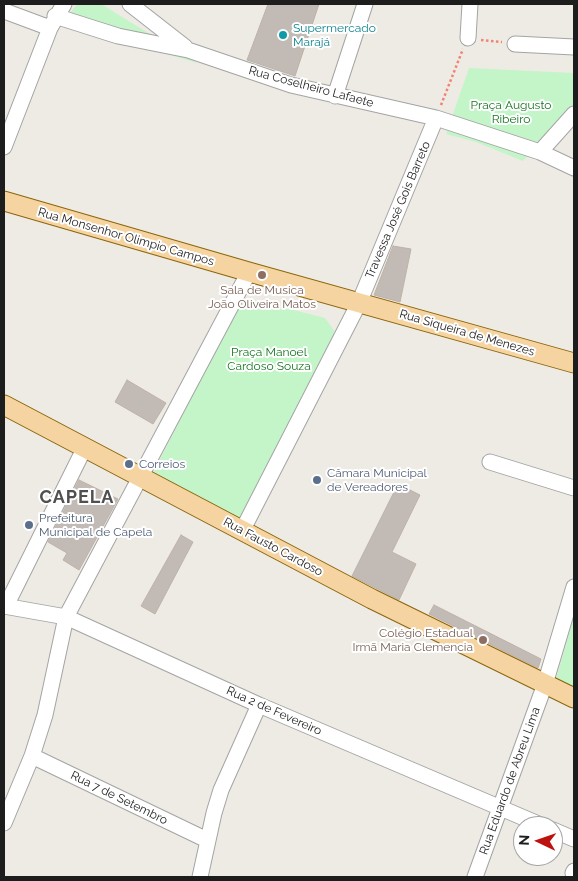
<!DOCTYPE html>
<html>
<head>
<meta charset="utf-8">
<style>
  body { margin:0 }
  #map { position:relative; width:578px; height:881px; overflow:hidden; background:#eeebe4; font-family:Raleway,sans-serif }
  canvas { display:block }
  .frame { position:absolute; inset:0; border:5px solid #1d1d1d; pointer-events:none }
  .north { position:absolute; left:513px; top:816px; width:50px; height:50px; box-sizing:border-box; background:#fff; border:1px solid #a5a5a5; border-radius:50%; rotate:273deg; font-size:14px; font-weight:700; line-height:20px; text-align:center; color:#1d1d1d }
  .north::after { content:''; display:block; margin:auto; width:18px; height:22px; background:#bd130e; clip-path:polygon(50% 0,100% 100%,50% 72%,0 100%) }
</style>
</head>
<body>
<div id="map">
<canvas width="578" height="881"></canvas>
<div class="frame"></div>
<div class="north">N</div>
</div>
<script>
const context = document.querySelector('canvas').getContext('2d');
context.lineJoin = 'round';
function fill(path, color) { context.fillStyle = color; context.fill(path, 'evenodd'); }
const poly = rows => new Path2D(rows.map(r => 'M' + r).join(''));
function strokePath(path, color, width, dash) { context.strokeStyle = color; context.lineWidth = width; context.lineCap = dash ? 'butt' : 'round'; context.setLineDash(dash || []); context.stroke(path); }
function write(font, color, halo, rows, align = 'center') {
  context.font = font + ' Raleway,sans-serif'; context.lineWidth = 4; context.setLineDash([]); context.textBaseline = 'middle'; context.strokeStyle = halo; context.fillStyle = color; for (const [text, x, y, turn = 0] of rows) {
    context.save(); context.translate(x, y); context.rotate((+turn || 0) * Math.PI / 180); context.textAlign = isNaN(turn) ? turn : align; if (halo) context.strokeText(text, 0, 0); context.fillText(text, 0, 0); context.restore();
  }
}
fill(poly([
  [77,4,101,4,197,63,63,23],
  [469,68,574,73,574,104,523,161,476,142,446,134],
  [250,299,325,318,335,332,333,346,236,528,148,483,235,312,244,302],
  [574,615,574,709,551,697]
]), '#c3f5c9');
const building = poly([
  [268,4,319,4,295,76,247,60,268,4],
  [393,246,411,249,400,302,374,295,393,246],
  [127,380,166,403,153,424,115,402,127,380],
  [79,480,118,499,79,570,63,560,67,553,48,542,79,480],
  [398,484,420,495,392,552,416,564,399,600,352,576,398,484],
  [181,535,193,542,155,614,141,606,181,535],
  [434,605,541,659,538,668,429,614,434,605]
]);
fill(building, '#c2bab4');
strokePath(building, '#beb2a7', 1);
const minor = poly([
  [130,4,185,47],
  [7,12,50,28],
  [55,16,118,36,188,50,291,85,436,118,540,152,574,168],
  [468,38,470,4],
  [515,44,574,47],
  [335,96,365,4],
  [4,147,50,28,64,4],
  [540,152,574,114],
  [490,462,574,488],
  [242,531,359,303,436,118],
  [4,606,66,617,259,705,543,826],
  [6,606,85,447],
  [32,756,207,840],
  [4,823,32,756,45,715,66,617,249,272],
  [553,830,574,839],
  [573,873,574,871],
  [200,877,214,813,221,790,259,705],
  [475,877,545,684,574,587]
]);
const major = poly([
  [4,201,249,272,574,363],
  [4,405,372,599,574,698]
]);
strokePath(minor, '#a4a4a4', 17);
strokePath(major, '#8c650a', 21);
strokePath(poly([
  [481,40,502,42],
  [441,105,463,49]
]), '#f08473', 2.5, [2.5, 2.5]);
strokePath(minor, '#fff', 15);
strokePath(major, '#f5d4a1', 19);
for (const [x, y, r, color] of [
  [283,35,5,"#0f9aa8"],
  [262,275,5,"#8d6e63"],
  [129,464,5,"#5c6f8a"],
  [317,480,5,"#5c6f8a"],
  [29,525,5,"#5c6f8a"],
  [483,640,5,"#8d6e63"]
]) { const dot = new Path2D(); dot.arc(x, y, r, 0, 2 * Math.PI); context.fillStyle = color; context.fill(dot); strokePath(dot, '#fff', 2); }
write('12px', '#0d838f', '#fff', [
  ["Supermercado",293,28],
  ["Marajá",293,42]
], 'left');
write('12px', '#1d1d1d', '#fff', [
  ["Rua Coselheiro Lafaete",311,87,15],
  ["Travessa José Gois Barreto",398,210,-67],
  ["Rua Monsenhor Olimpio Campos",126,237,16],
  ["Rua Siqueira de Menezes",467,333,16],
  ["Rua Fausto Cardoso",273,547,28],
  ["Rua 2 de Fevereiro",274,711,24],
  ["Rua Eduardo de Abreu Lima",510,781,-70],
  ["Rua 7 de Setembro",119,798,26]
]);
write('12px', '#13741e', '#fff', [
  ["Praça Augusto",511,105],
  ["Ribeiro",511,119],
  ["Praça Manoel",269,352],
  ["Cardoso Souza",269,366]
]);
write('12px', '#785e54', '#fff', [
  ["Sala de Musica",262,290],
  ["João Oliveira Matos",262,304],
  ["Colégio Estadual",473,633,"right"],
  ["Irmã Maria Clemencia",473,647,"right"]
]);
write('12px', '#4e5e75', '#fff', [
  ["Correios",139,464],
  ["Câmara Municipal",327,473],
  ["de Vereadores",327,487],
  ["Prefeitura",39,518],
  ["Municipal de Capela",39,532]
], 'left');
context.letterSpacing = '1px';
write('bold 18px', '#505050', '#fff', [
  ["CAPELA",77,498]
]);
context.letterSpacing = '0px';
</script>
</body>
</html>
